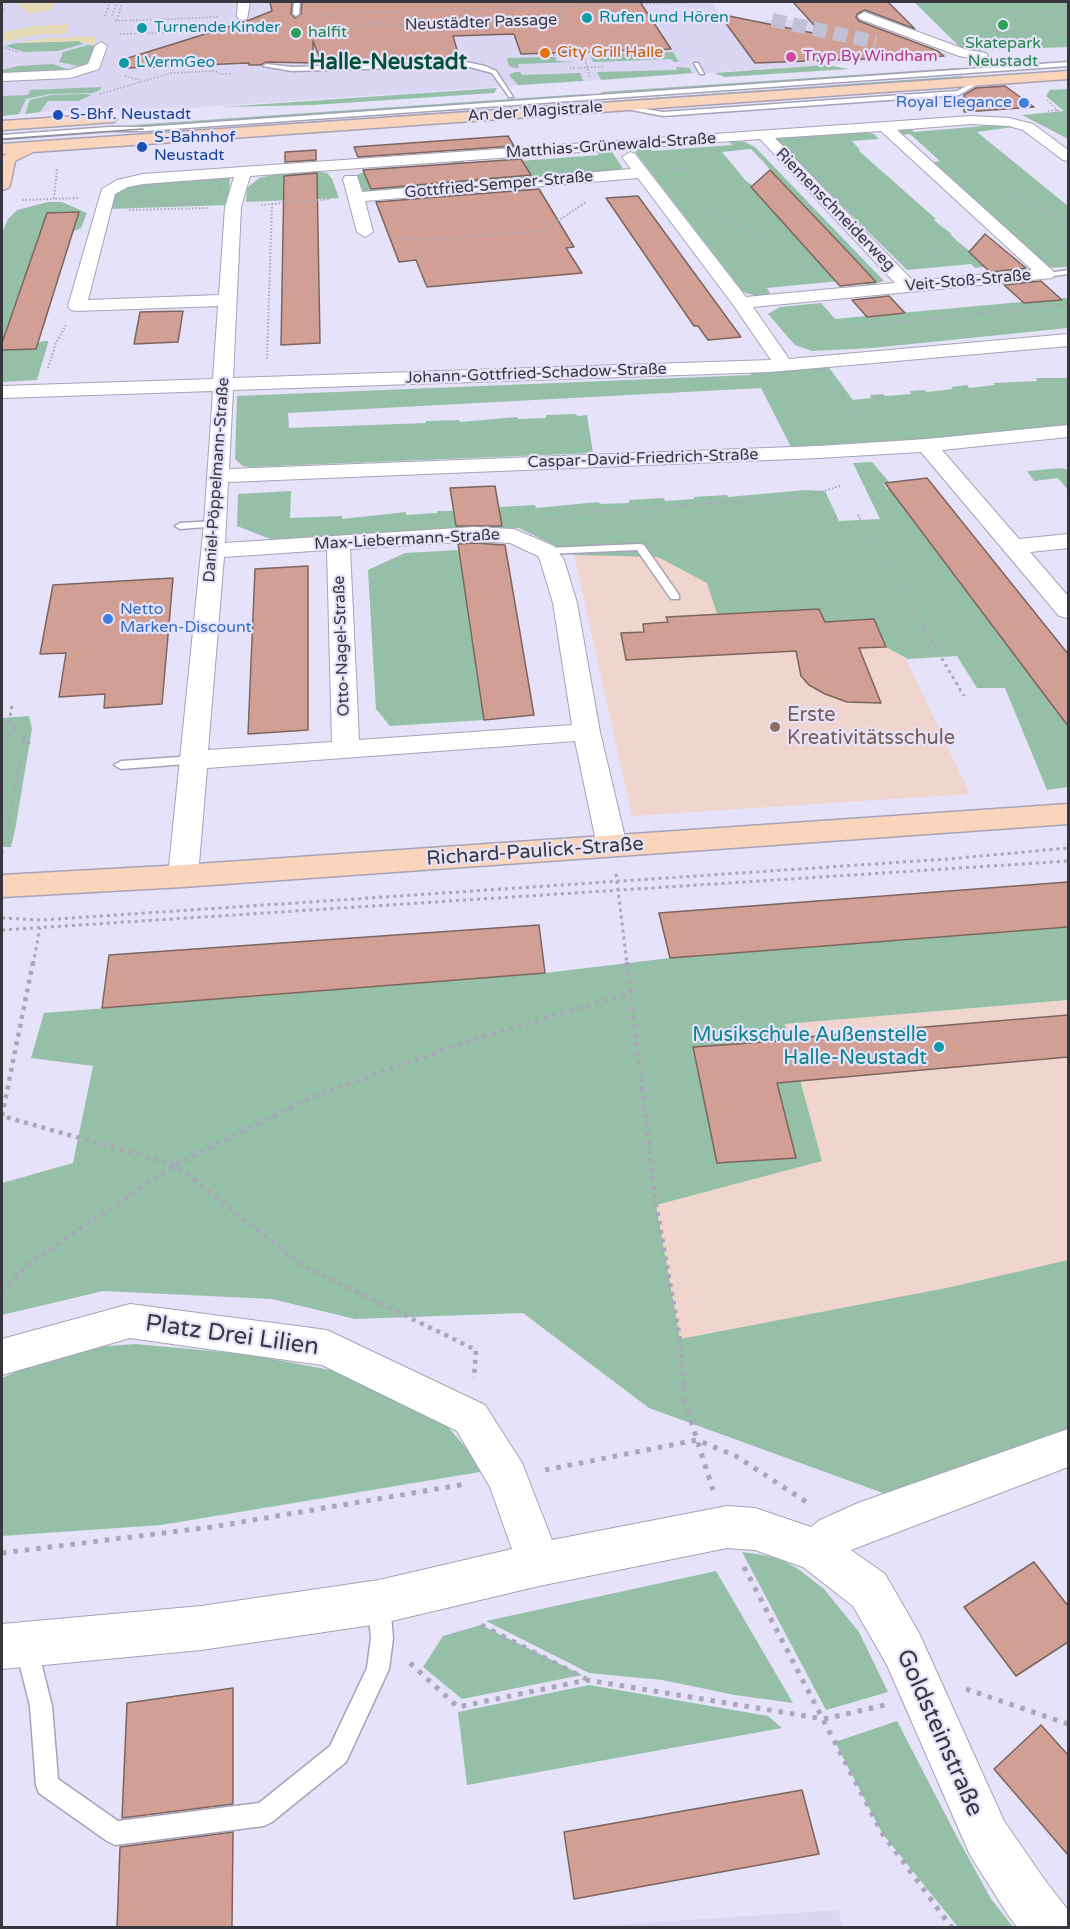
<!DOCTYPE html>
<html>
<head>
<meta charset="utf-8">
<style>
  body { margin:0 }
  #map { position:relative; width:1070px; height:1929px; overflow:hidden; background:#e5e2f9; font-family:"Varela Round",sans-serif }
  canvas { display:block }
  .frame { position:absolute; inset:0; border:3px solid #383740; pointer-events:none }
</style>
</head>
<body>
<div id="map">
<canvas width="1070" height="1929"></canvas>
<div class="frame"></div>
</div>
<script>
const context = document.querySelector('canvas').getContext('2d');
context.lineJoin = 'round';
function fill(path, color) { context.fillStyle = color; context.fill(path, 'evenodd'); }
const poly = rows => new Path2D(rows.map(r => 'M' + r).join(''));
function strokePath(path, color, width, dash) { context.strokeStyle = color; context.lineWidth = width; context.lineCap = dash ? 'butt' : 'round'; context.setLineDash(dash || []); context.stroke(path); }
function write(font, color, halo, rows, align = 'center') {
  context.font = font + ' "Varela Round",sans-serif'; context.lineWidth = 4.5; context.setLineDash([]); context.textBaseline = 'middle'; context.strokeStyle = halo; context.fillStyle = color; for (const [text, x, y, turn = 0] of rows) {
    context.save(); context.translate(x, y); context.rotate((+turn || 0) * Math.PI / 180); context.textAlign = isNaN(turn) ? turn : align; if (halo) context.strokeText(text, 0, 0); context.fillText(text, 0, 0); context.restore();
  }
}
fill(poly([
  [2,2,689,2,691,4,712,3,719,14,752,21,862,17,877,31,952,56,187,108,53,111,2,116],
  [838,1910,843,1927,585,1927]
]), '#dad6f3');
fill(poly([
  [850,542,970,794,632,816,574,555],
  [1068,1000,1068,1260,951,1287,680,1339,656,1204,822,1161,785,1024]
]), '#efd5ce');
fill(poly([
  [976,2,1068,2,1068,47,964,51,915,3],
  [79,41,83,44,58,51,24,52,5,46,16,43],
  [88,45,95,46,89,65,83,67,59,62,63,52],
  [673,52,679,62,674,62,671,59,593,62,590,55],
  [555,57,557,61,575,62,518,64,519,68,515,68,509,66,507,58],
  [53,64,72,71,2,75,2,70,18,66],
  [826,65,849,69,725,77,714,73],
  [676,67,689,68,692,73,601,80,597,72,677,70],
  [958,68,962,70,603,95,601,92],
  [515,72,520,72,522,75,580,73,583,81,518,85,509,75],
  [962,76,965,78,612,104,610,101],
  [101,87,100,90,93,93,50,94,26,99,19,114,2,116,2,96,28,95,30,90],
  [497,88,494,93,313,105,222,107],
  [1068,89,1068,139,1022,115,1064,111,1046,96,1050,90],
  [84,94,92,95,78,101,48,101,40,112,25,114,30,100,51,95],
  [584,94,586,96,147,127,132,125],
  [590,102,592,105,64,140,81,138],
  [979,123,1013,127,977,132,1068,206,1068,267,1046,268,930,163,940,161,910,134,899,135,896,131,910,128,914,132,983,126],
  [865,132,874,134,879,139,852,141,860,150,859,151,936,219,934,220,941,226,952,234,950,234,958,242,975,255,1006,252,1026,271,1011,272,1003,265,975,268,971,264,907,270,774,138],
  [729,141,745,142,755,147,884,281,867,286,860,279,767,288,771,295,753,295,743,292,635,152,638,149,649,147,652,151,732,145],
  [751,149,851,255,746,181,722,152],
  [596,150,612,152,624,170,619,173,372,193,363,191,357,175,370,169,372,172,453,165,450,161,463,160,466,165,599,155],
  [314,171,327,173,332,179,339,198,246,202,247,188,259,178,275,174],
  [216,175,230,178,228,205,110,209,108,196,129,184],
  [48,202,62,202,87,213,81,228,72,232,78,212,47,213,2,343,2,233,8,219,17,210],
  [1065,298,1068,299,1068,328,872,348,812,351,795,345,768,314,780,307,821,303,835,319],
  [44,341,48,341,48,343,37,380,2,382,2,350,36,349,37,343],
  [827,365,853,400,871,398,870,395,883,394,885,396,911,394,910,391,924,390,927,392,953,389,951,387,967,385,969,388,995,385,993,383,1037,381,1036,378,1068,378,1068,426,968,436,791,447,761,388,288,413,289,428,426,423,426,421,459,420,460,422,517,417,518,419,546,418,546,415,576,414,577,416,587,415,593,453,250,467,243,466,235,459,237,396,751,375,749,369],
  [872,462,889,482,883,483,887,489,894,489,899,502,909,515,913,514,917,526,927,540,932,539,937,553,949,569,954,568,958,581,970,597,975,597,981,611,993,627,998,627,1004,641,1017,659,1023,659,1029,674,1043,693,1048,693,1054,708,1068,727,1068,787,1047,790,1005,688,977,688,957,656,908,659,886,647,873,619,825,622,819,609,717,614,707,583,658,557,574,555,519,528,273,540,237,526,238,494,291,491,290,518,342,516,342,519,406,512,406,515,437,513,437,511,500,510,500,507,535,505,536,508,599,502,600,504,629,503,629,500,664,498,665,501,694,499,694,497,727,495,728,497,805,490,825,491,839,521,880,519,853,463],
  [1062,468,1068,470,1068,490,1058,478,1034,481,1027,471],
  [459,550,484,720,390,726,376,709,368,570,405,553],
  [29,716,32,729,15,830,11,847,2,847,2,718],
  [1068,927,1068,1000,785,1024,822,1161,656,1205,680,1339,951,1287,1068,1260,1068,1435,894,1497,649,1408,523,1313,355,1319,272,1299,103,1291,2,1315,2,1183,73,1163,93,1066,31,1058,44,1013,545,973,670,958],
  [766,1042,796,1157,717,1163,693,1047],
  [135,1344,245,1354,347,1373,435,1412,486,1471,161,1525,2,1536,2,1378,69,1349],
  [742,1552,763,1555,782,1560,798,1569,824,1589,859,1632,888,1692,826,1710],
  [716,1571,793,1703,735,1695,662,1680,589,1673,486,1621],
  [481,1625,582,1675,462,1699,423,1667,443,1636],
  [589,1685,768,1716,782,1728,467,1785,458,1712],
  [897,1721,957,1837,991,1899,1013,1927,958,1927,882,1833,835,1742]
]), '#95c0a7');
fill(poly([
  [16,2,55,2,51,10,29,14],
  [69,24,65,34,42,34,2,42,2,32,35,26],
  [97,36,94,45,79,41,16,43,46,38]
]), '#e6dcb7');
const building = poly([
  [270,2,292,2,291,14,295,18,301,14,302,2,640,2,671,49,521,54,514,34,453,36,459,57,321,62,313,41,313,63,266,62,261,65,249,65,249,63,127,68,125,59,247,21,272,11,270,2],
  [793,2,888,2,915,29,865,10,857,14,856,17,859,21,938,51,944,56,755,63,719,14,823,35,793,2],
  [1005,86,1034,107,964,112,964,95,976,88,1005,86],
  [508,136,514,146,358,157,354,147,508,136],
  [316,150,316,160,285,162,285,152,316,150],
  [521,159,531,175,371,189,363,170,521,159],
  [770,170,851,255,876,282,840,286,751,187,770,170],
  [317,173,320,343,281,345,284,176,317,173],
  [539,189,574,247,566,248,582,273,427,287,416,260,399,262,376,202,539,189],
  [638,196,741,337,708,340,698,326,694,326,606,198,638,196],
  [79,212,36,349,2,350,2,343,47,213,79,212],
  [985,234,1026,268,990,272,969,252,985,234],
  [1041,281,1062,300,1024,303,1004,285,1041,281],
  [889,296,905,313,867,317,852,300,889,296],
  [183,311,178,342,134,344,140,312,183,311],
  [927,478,1068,654,1068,726,885,483,927,478],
  [495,486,502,526,456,526,450,488,495,486],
  [474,543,505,545,534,715,484,720,458,544,474,543],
  [308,566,308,730,248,734,255,569,308,566],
  [173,578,162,704,104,708,105,694,59,697,66,653,40,654,53,585,173,578],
  [819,609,825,622,874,619,886,647,859,648,881,703,847,702,825,694,809,685,801,676,796,651,626,660,621,633,644,632,643,624,668,622,666,617,819,609],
  [1068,882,1068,927,670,958,659,913,1068,882],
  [539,925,545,973,102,1008,109,955,539,925],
  [1068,1015,1068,1057,777,1083,796,1158,717,1163,693,1047,807,1039,806,1037,1068,1015],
  [1034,1562,1068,1606,1068,1642,1016,1676,964,1607,1034,1562],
  [233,1688,233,1804,122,1818,127,1703,233,1688],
  [1041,1725,1068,1755,1068,1855,994,1769,1041,1725],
  [802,1790,819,1854,574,1899,564,1832,802,1790],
  [233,1832,232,1928,117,1928,120,1847,233,1832]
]);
fill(building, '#d19f93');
strokePath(building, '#7c6560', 1.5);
strokePath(poly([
  [772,20,876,42]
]), '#c2c0d4', 14, [14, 7]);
const lane = poly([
  [294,2,300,2,299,14,296,16,293,14,294,2],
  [466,62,485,66,496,71,513,97,509,97,492,73,466,66,292,71,263,66,266,64,292,67,466,62],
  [1068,62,1068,66,144,131,109,131,2,139,2,135,109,127,144,127,1068,62],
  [694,63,698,63,704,74,700,74,694,63],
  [981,78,983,81,959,95,663,116,611,106,614,104,663,112,957,91,981,78],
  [1068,270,1068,274,1046,277,1042,274,1068,270],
  [215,521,220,524,219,526,180,529,175,526,180,523,215,521],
  [640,544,644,545,679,595,679,599,671,599,637,550,546,554,540,551,546,548,640,544],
  [194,756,199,757,201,760,199,763,121,769,114,765,121,761,194,756],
  [379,1594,386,1598,390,1605,393,1638,389,1669,346,1762,272,1822,264,1826,115,1845,107,1841,39,1793,36,1785,30,1706,15,1646,18,1638,26,1635,34,1638,37,1646,52,1706,58,1779,118,1821,259,1803,330,1746,367,1668,371,1638,368,1605,372,1598,379,1594]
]);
const street = poly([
  [238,2,250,2,247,19,239,19,237,16,238,2],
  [864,12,967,50,986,53,988,56,981,60,959,56,860,19,858,16,864,12],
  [101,42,107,46,99,69,70,78,2,81,2,73,69,70,88,64,95,46,101,42],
  [971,116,1009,118,1033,124,1068,150,1068,161,1063,160,1023,130,1009,126,971,124,897,130,1052,270,1055,274,1052,278,753,307,789,359,1068,334,1068,346,770,372,233,390,229,469,818,446,927,439,1068,425,1068,437,942,450,1019,539,1068,534,1068,548,1030,552,1068,596,1068,618,1059,616,921,452,818,458,228,482,225,543,474,527,514,529,554,546,564,560,577,603,600,732,627,846,622,853,612,856,602,853,597,846,575,741,207,768,198,876,194,883,183,886,172,883,168,876,204,524,213,391,2,398,2,386,213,379,218,306,77,311,71,310,68,306,102,189,117,180,143,174,971,116],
  [881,131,1032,270,913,281,775,138,881,131],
  [760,139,895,283,746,297,635,154,630,152,622,157,631,169,362,192,357,176,345,176,343,179,357,232,365,237,373,232,365,201,638,178,734,306,771,360,233,378,241,207,250,176,760,139],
  [234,177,225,207,219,295,88,300,115,194,128,187,143,184,234,177],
  [474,541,510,543,538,556,540,560,553,603,572,725,359,740,350,549,474,541],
  [327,550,332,742,208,750,224,557,327,550],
  [130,1304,327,1330,485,1405,522,1463,552,1540,727,1506,755,1508,811,1527,820,1520,858,1503,1068,1429,1068,1467,851,1550,885,1574,919,1633,1004,1821,1044,1879,1068,1910,1068,1928,1018,1928,1008,1915,970,1855,887,1665,853,1606,803,1567,755,1550,727,1548,539,1586,379,1624,201,1650,2,1669,2,1624,201,1606,379,1580,512,1549,490,1487,457,1431,322,1365,130,1338,2,1375,2,1339,130,1304]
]);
const secondary = poly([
  [1068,71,1068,79,33,152,15,161,10,185,8,188,2,190,2,157,7,153,2,154,2,144,1068,71],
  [109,114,117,119,114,122,2,130,2,121,109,114],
  [1068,804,1068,824,183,887,2,897,2,875,183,865,1068,804]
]);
strokePath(lane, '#a6a3b8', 3);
strokePath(street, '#a6a3b8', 2);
strokePath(secondary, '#a6a3b8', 3);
strokePath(poly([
  [561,7,571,33],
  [2,13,4,9],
  [317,14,703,2],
  [931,15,1068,11],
  [105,16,110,2],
  [112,16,117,2],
  [562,16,548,15,564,15],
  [117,20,122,2],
  [115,21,219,17],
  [376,22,361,21,381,21],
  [206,26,223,26],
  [309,28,566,20],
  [261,30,284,29],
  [982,31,1068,33],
  [120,34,224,31],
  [2,47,18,52],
  [583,52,590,78],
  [572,54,573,56,559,57,585,58],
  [539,56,562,55],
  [570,68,603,67],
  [125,76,140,80],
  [100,94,171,73,215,71,220,74,231,74],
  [1047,100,1068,121],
  [1048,111,1059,110],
  [974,143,996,162]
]), '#a9a7b9', 1.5, [1.5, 2]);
strokePath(poly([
  [671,168,690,170],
  [57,169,54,199,80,198],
  [207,179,217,181,222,189,219,196,210,202,177,204,137,202,131,198,137,191,154,183,207,179],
  [980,181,1001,167,994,161],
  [990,187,1068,221],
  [22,200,54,199],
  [697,201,814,271],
  [261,205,331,199],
  [129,210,208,208],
  [390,236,416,240,543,231,586,202],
  [1045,236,1068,244],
  [904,242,948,258],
  [840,335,842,331,858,326,1068,304],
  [267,359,272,204],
  [48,368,56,343,66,325],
  [835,386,851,407,875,423],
  [858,515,925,630],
  [544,521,584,512,804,497,840,486],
  [631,525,672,507]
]), '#a9a7b9', 2, [1.5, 2]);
strokePath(poly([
  [924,628,964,696],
  [12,706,9,722,16,729],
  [2,740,16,729,30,744],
  [2,853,24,739],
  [616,874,627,964],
  [2,918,42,920,948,859,1068,848],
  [2,930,1068,861],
  [33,964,40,928]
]), '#a9a7b9', 3, [3, 4]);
strokePath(poly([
  [33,962,2,1116,175,1165,302,1265,476,1350,474,1378],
  [627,962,656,1204,680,1339,684,1389],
  [2,1291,32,1261,175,1165,312,1097,465,1042,630,993]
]), '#a9a7b9', 4.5, [4, 5]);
strokePath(poly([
  [684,1387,685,1402,713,1490],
  [545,1470,697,1440,736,1456,811,1505],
  [2,1553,212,1527,466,1484],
  [744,1567,882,1833,952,1928],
  [481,1625,586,1679],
  [410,1663,458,1707,587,1680,824,1719,885,1705],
  [966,1689,1068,1724]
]), '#a9a7b9', 5, [4.5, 7]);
fill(lane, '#fff');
fill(street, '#fff');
fill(secondary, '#fad5bb');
strokePath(poly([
  [2,139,143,129]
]), '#908e9e', 1.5);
strokePath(poly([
  [580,52,668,51]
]), '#a9a7b9', 1.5, [1.5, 2]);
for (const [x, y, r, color] of [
  [587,18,6,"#0f9aa8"],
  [1003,25,6,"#2e9e5b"],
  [142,28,6,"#0f9aa8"],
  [296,33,6,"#2e9e5b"],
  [545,53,6,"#e8710a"],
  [791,57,6,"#d1479c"],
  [124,63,6,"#0f9aa8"],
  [1024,103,6,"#3f7fe0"],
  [58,115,6,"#1a4fb4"],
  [142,147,6,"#1a4fb4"],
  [108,619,6,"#3f7fe0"],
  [775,727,6,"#8d6e63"],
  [939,1047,6,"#0f9aa8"]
]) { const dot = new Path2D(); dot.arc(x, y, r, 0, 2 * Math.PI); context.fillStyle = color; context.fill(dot); strokePath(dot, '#e5e2f9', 2); }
write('16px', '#0d838f', '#e5e2f9', [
  ["Rufen und Hören",599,18],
  ["Turnende Kinder",154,28],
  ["LVermGeo",136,63]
], 'left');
write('16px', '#383740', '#e5e2f9', [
  ["Neustädter Passage",481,23,-2],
  ["An der Magistrale",535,112,-4],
  ["Matthias-Grünewald-Straße",611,146,-4],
  ["Gottfried-Semper-Straße",499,185,-5],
  ["Riemenschneiderweg",835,210,46],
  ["Veit-Stoß-Straße",968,281,-5],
  ["Johann-Gottfried-Schadow-Straße",536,374,-2],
  ["Caspar-David-Friedrich-Straße",643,459,-2],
  ["Daniel-Pöppelmann-Straße",217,480,-86],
  ["Max-Liebermann-Straße",407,540,-3],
  ["Otto-Nagel-Straße",342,646,-92]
]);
write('16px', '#27864d', '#e5e2f9', [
  ["halfit",308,33],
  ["Skatepark",1003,44,"center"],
  ["Neustadt",1003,62,"center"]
], 'left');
write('16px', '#c56008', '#e5e2f9', [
  ["City Grill Halle",557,53]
], 'left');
write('16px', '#b23c85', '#e5e2f9', [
  ["Tryp By Windham",803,57]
], 'left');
write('16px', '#366cbe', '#e5e2f9', [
  ["Royal Elegance",1012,103],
  ["Netto",120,610,"left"],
  ["Marken-Discount",120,628,"left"]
], 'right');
write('16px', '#164399', '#e5e2f9', [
  ["S-Bhf. Neustadt",70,115],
  ["S-Bahnhof",154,138],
  ["Neustadt",154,156]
], 'left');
write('20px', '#785e54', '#e5e2f9', [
  ["Erste",787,716],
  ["Kreativitätsschule",787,739]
], 'left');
write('20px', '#383740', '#e5e2f9', [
  ["Richard-Paulick-Straße",535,852,-4]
]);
write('20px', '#0d838f', '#e5e2f9', [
  ["Musikschule Außenstelle",927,1036],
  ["Halle-Neustadt",927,1059]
], 'right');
write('bold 22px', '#045138', '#e5e2f9', [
  ["Halle-Neustadt",388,63]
]);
write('24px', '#383740', '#e5e2f9', [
  ["Platz Drei Lilien",232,1336,8],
  ["Goldsteinstraße",939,1733,66]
]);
</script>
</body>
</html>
